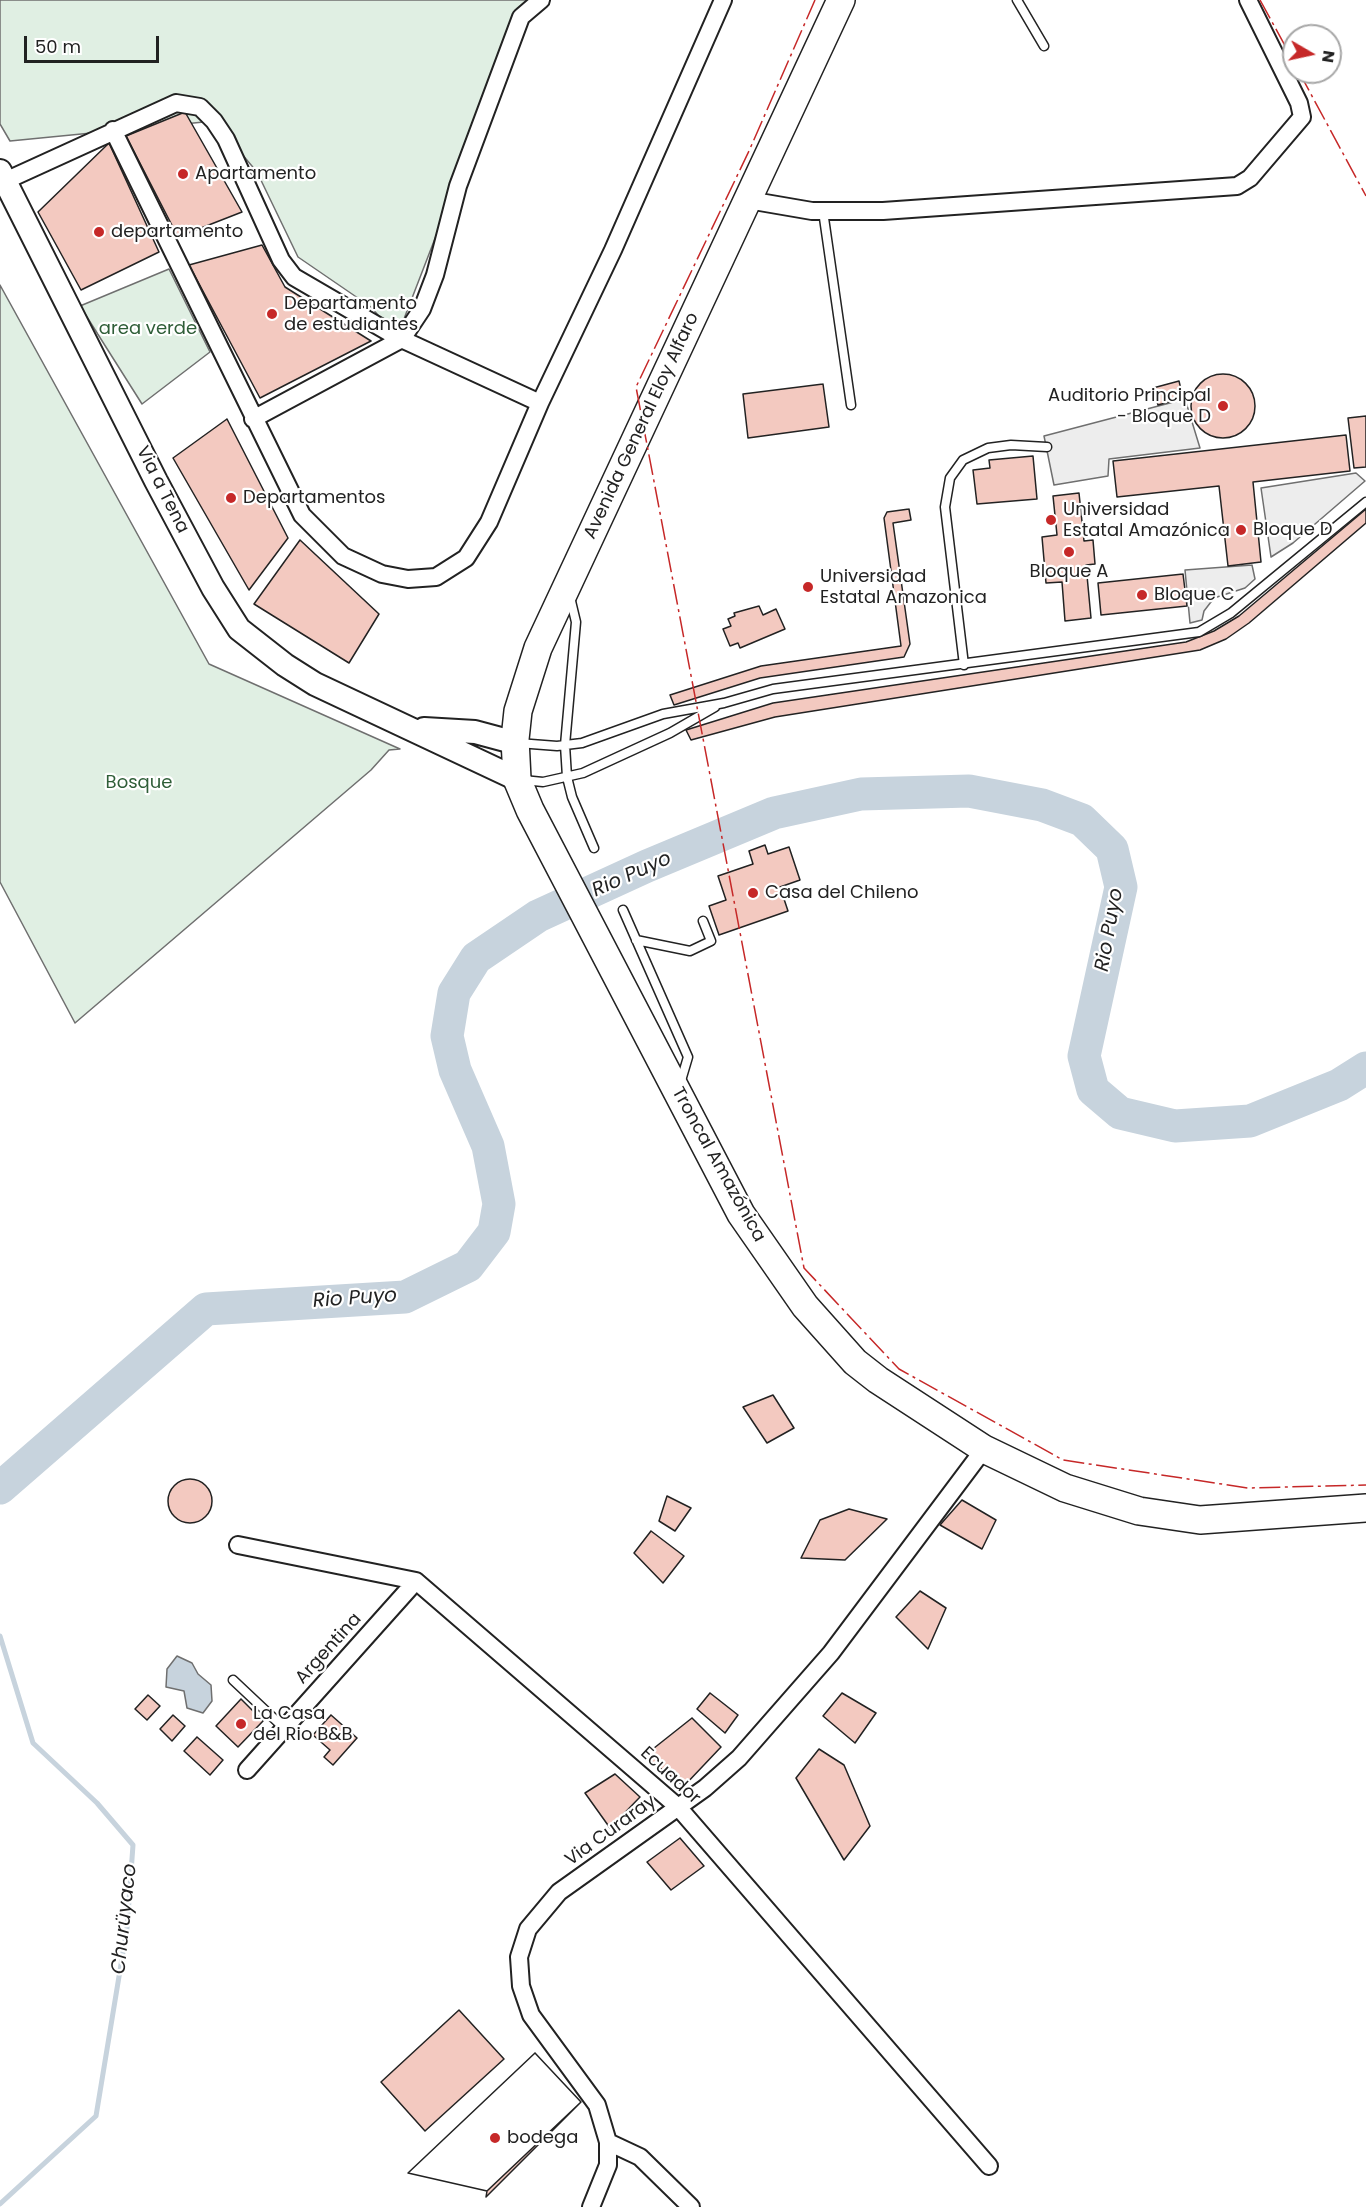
<!DOCTYPE html>
<html>
<head>
<meta charset="utf-8">
<style>
  body { margin:0 }
  #map { position:relative; width:1366px; height:2207px; overflow:hidden; background:#fff; font-family:Poppins,sans-serif }
  canvas { display:block }
  .north { position:absolute; left:1282px; top:24px; width:60px; height:60px; box-sizing:border-box; background:#fff; border:2px solid #a7a7a7; border-radius:50%; rotate:99deg; font-size:16px; font-weight:700; line-height:24px; text-align:center; color:#222 }
  .north::after { content:''; display:block; margin:auto; width:21px; height:27px; background:#c62828; clip-path:polygon(50% 0,100% 100%,50% 72%,0 100%) }
  .scale { position:absolute; left:24px; top:36px; width:135px; height:27px; box-sizing:border-box; border:3px solid #222; border-top:0; padding-left:8px; font-size:18px; line-height:21px; white-space:nowrap; color:#222; -webkit-text-stroke:4px #fff; paint-order:stroke }
</style>
</head>
<body>
<div id="map">
<canvas width="1366" height="2207"></canvas>
<div class="north">N</div>
<div class="scale">50 m</div>
</div>
<script>
const context = document.querySelector('canvas').getContext('2d');
context.lineJoin = 'round';
function fill(path, color) { context.fillStyle = color; context.fill(path, 'evenodd'); }
const poly = rows => new Path2D(rows.map(r => 'M' + r).join(''));
function strokePath(path, color, width, dash) { context.strokeStyle = color; context.lineWidth = width; context.lineCap = dash ? 'butt' : 'round'; context.setLineDash(dash || []); context.stroke(path); }
function write(font, color, halo, rows, align = 'center') {
  context.font = font + ' Poppins,sans-serif'; context.lineWidth = 4.5; context.setLineDash([]); context.textBaseline = 'middle'; context.strokeStyle = halo; context.fillStyle = color; for (const [text, x, y, turn = 0] of rows) {
    context.save(); context.translate(x, y); context.rotate((+turn || 0) * Math.PI / 180); context.textAlign = isNaN(turn) ? turn : align; if (halo) context.strokeText(text, 0, 0); context.fillText(text, 0, 0); context.restore();
  }
}
const green = poly([
  [0,0,527,0,397,337,371,307,298,257,257,172,214,121,10,141,0,124,0,0],
  [169,269,210,352,142,404,80,306,169,269],
  [0,285,209,664,400,749,389,750,371,770,75,1023,0,882,0,285]
]);
fill(green, '#e0efe3');
strokePath(green, '#6f6f6f', 1.5);
const parking = poly([
  [1185,399,1200,448,1109,459,1108,476,1054,485,1044,436,1185,399],
  [1356,473,1365,481,1293,543,1271,557,1261,488,1356,473],
  [1252,565,1255,579,1245,588,1214,598,1204,611,1202,620,1190,623,1185,570,1252,565]
]);
fill(parking, '#ededed');
strokePath(parking, '#6f6f6f', 1.5);
const water = poly([
  [177,1656,192,1663,198,1674,211,1685,212,1701,203,1713,187,1708,184,1691,166,1687,167,1669,177,1656]
]);
fill(water, '#c7d3dd');
strokePath(water, '#6f6f6f', 1.5);
strokePath(poly([
  [0,1636,33,1743,97,1803,133,1845,127,1928,96,2116,0,2204]
]), '#c7d3dd', 5);
strokePath(poly([
  [0,1488,206,1309,405,1297,468,1266,494,1232,499,1204,488,1146,455,1070,447,1036,454,993,476,958,538,916,647,866,774,813,861,794,969,791,1042,805,1082,820,1112,849,1121,887,1084,1056,1093,1090,1120,1113,1175,1126,1250,1121,1339,1085,1366,1068]
]), '#c7d3dd', 33);
const building = poly([
  [185,112,242,212,178,237,126,136,185,112],
  [109,143,159,252,81,290,38,212,109,143],
  [262,245,285,287,371,341,260,398,189,265,262,245],
  '1191 406a32 32 0 1 1 64 0a32 32 0 1 1-64 0Z',
  [1179,381,1183,398,1158,405,1153,388,1179,381],
  [823,384,829,427,748,438,743,394,823,384],
  [1366,416,1366,467,1354,468,1348,418,1366,416],
  [227,419,288,538,249,590,173,458,227,419],
  [1346,435,1350,471,1253,482,1261,562,1228,566,1219,486,1117,497,1113,461,1346,435],
  [1033,456,1037,499,977,504,973,470,990,468,989,460,1033,456],
  [1079,493,1084,541,1093,540,1095,564,1086,565,1091,618,1065,621,1062,582,1046,583,1042,537,1057,535,1053,496,1079,493],
  [909,509,911,520,893,523,910,644,904,657,760,678,674,705,670,695,761,666,901,646,884,518,887,512,909,509],
  [1366,509,1366,523,1249,623,1226,639,1200,650,775,717,691,740,686,730,773,703,1186,642,1214,631,1239,616,1366,509],
  [300,540,379,614,349,663,254,604,300,540],
  [1183,574,1187,606,1101,615,1098,583,1183,574],
  [759,606,763,615,776,609,785,629,740,648,738,643,730,646,723,629,731,626,728,619,735,616,734,613,759,606],
  [765,845,768,854,789,847,800,880,780,887,788,911,719,935,709,906,726,900,718,876,753,864,749,851,765,845],
  [773,1395,794,1428,767,1443,743,1407,773,1395],
  '168 1501a22 22 0 1 1 44 0a22 22 0 1 1-44 0Z',
  [667,1496,691,1508,675,1531,659,1521,667,1496],
  [962,1500,996,1520,982,1549,940,1525,962,1500],
  [849,1509,887,1519,845,1560,801,1558,820,1520,849,1509],
  [651,1531,684,1556,663,1583,634,1553,651,1531],
  [920,1591,946,1608,928,1649,896,1617,920,1591],
  [710,1693,738,1715,725,1733,697,1709,710,1693],
  [842,1693,876,1713,855,1743,823,1716,842,1693],
  [148,1695,160,1706,147,1720,135,1709,148,1695],
  [241,1699,263,1721,238,1747,216,1726,241,1699],
  [173,1715,185,1726,172,1741,160,1729,173,1715],
  [331,1715,357,1738,333,1765,324,1757,330,1750,313,1735,331,1715],
  [692,1718,721,1747,684,1786,644,1756,692,1718],
  [197,1737,223,1760,210,1775,184,1751,197,1737],
  [819,1749,844,1765,870,1826,844,1860,796,1778,819,1749],
  [615,1774,640,1797,610,1828,585,1793,615,1774],
  [680,1838,704,1866,671,1890,647,1862,680,1838],
  [459,2010,504,2059,425,2131,381,2082,459,2010],
  [535,2053,581,2102,487,2191,408,2173,535,2053],
  [535,2053,581,2102,486,2197,487,2191,408,2173,535,2053]
]);
fill(building, '#f3c9c0');
strokePath(building, '#222', 1.5);
const service = poly([
  [1017,0,1044,46],
  [823,211,851,405],
  [570,597,576,622,565,745,567,777,572,797,594,848],
  [964,665,945,507,950,478,963,460,988,448,1011,445,1047,447],
  [518,743,557,746,582,743,663,714,724,703,773,689,1199,632,1231,613,1366,502],
  [523,780,543,782,583,773,670,733,715,707],
  [623,910,688,1057,680,1084],
  [636,940,690,951,711,941,703,921],
  [233,1680,284,1728]
]);
const minor = poly([
  [113,130,302,515,343,556,382,574,408,579,436,577,466,558,489,522,540,403,613,250,723,0],
  [5,181,176,103,200,107,214,121,226,139,281,260,294,277,397,337,540,403],
  [748,200,812,211,883,211,1237,186,1250,178,1302,117,1299,103,1248,0],
  [253,419,402,339,422,309,435,275,458,186,521,17,541,0],
  [238,1545,416,1581,678,1807,989,2166],
  [247,1770,416,1581],
  [608,2142,640,2157,691,2207],
  [591,2207,608,2165,608,2142,597,2105,531,2015,521,1986,519,1957,528,1929,559,1892,705,1788,739,1758,831,1653,984,1449]
]);
const secondary = poly([
  [0,171,156,481,213,588,239,629,285,665,315,684,517,779],
  [424,729,475,732,516,743]
]);
const trunk = poly([
  [841,0,538,648,518,711,515,739,517,779,530,810,741,1214,805,1306,855,1362,878,1380,984,1449,1065,1488,1139,1511,1200,1520,1366,1508]
]);
strokePath(service, '#222', 11);
strokePath(minor, '#222', 20);
strokePath(secondary, '#222', 26);
strokePath(trunk, '#222', 30);
strokePath(service, '#fff', 8);
strokePath(minor, '#fff', 16);
strokePath(secondary, '#fff', 22);
strokePath(trunk, '#fff', 27);
strokePath(poly([
  [815,0,749,151,636,387,804,1268,899,1369,1063,1460,1248,1488,1366,1485],
  [1260,0,1294,62],
  [1299,72,1366,196]
]), '#c62828', 1.5, [21, 4.5, 3, 4.5]);
for (const [x, y, r, color] of [
  [183,174,6,"#c62828"],
  [99,232,6,"#c62828"],
  [272,314,6,"#c62828"],
  [1223,406,6,"#c62828"],
  [231,498,6,"#c62828"],
  [1051,520,6,"#c62828"],
  [1241,530,6,"#c62828"],
  [1069,552,6,"#c62828"],
  [808,587,6,"#c62828"],
  [1142,595,6,"#c62828"],
  [753,893,6,"#c62828"],
  [241,1724,6,"#c62828"],
  [495,2138,6,"#c62828"]
]) { const dot = new Path2D(); dot.arc(x, y, r, 0, 2 * Math.PI); context.fillStyle = color; context.fill(dot); strokePath(dot, '#fff', 2); }
write('18px', '#222', '#fff', [
  ["Apartamento",195,174],
  ["departamento",111,232],
  ["Departamento",284,304],
  ["de estudiantes",284,325],
  ["Auditorio Principal",1211,396,"right"],
  ["- Bloque D",1211,417,"right"],
  ["Departamentos",243,498],
  ["Universidad",1063,510],
  ["Estatal Amazónica",1063,531],
  ["Bloque D",1253,530],
  ["Bloque A",1069,572,"center"],
  ["Universidad",820,577],
  ["Estatal Amazonica",820,598],
  ["Bloque C",1154,595],
  ["Casa del Chileno",765,893],
  ["La Casa",253,1714],
  ["del Rio B&B",253,1735],
  ["bodega",507,2138]
], 'left');
write('18px', '#2f5e38', '#fff', [
  ["area verde",148,329],
  ["Bosque",139,783]
]);
write('18px', '#222', '#fff', [
  ["Avenida General Eloy Alfaro",642,426,-65],
  ["Via a Tena",162,490,63],
  ["Troncal Amazónica",718,1165,61],
  ["Argentina",329,1649,-48],
  ["Ecuador",670,1776,43],
  ["Via Curaray",611,1831,-36]
]);
write('italic 20px', '#222', '#fff', [
  ["Rio Puyo",632,875,-24],
  ["Rio Puyo",1110,930,-80],
  ["Rio Puyo",355,1299,-4],
  ["Churüyaco",125,1919,-84]
]);
</script>
</body>
</html>
